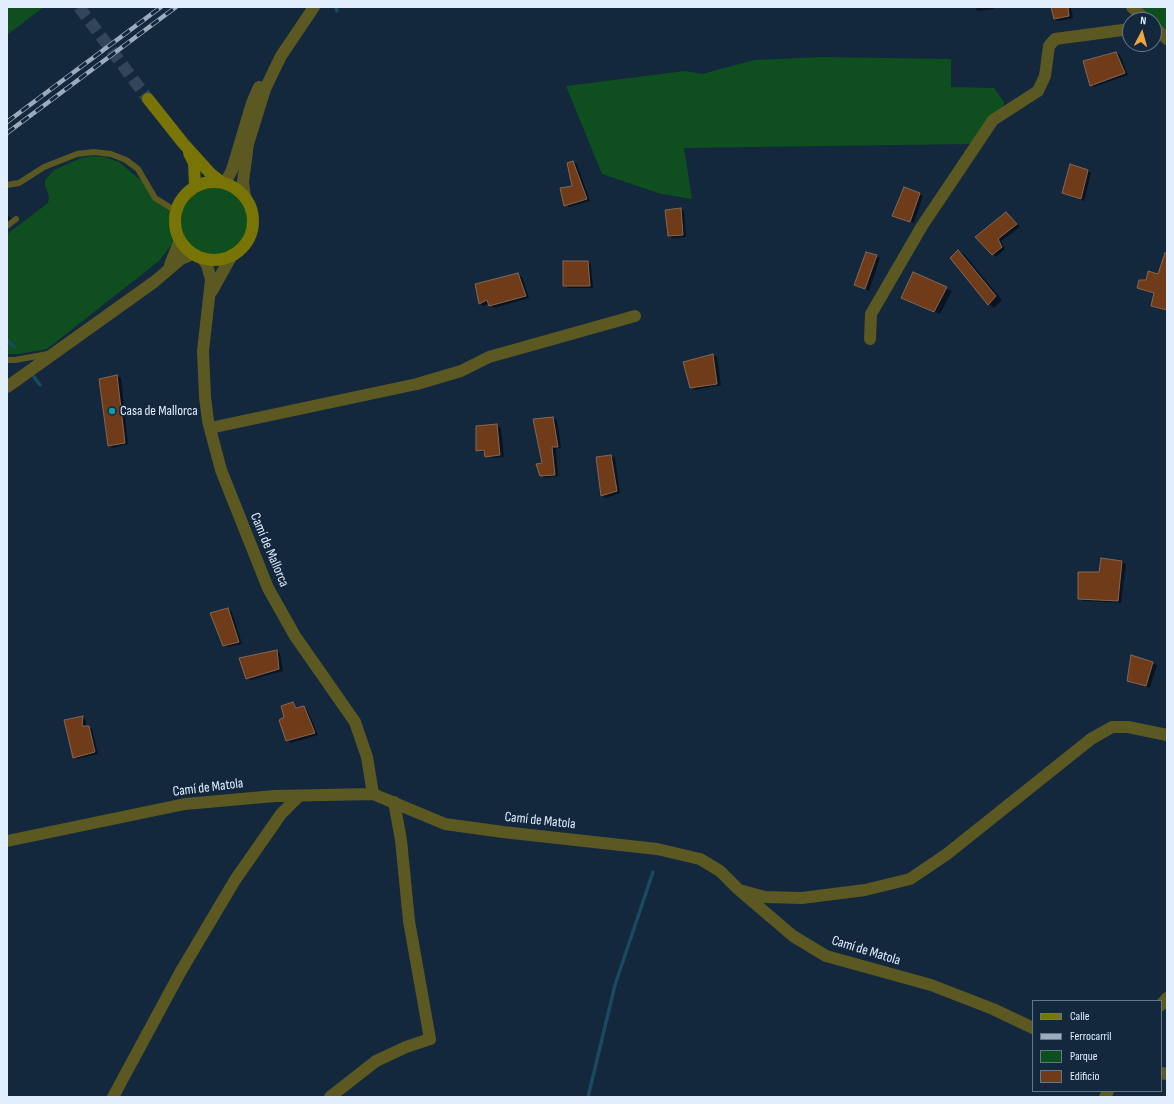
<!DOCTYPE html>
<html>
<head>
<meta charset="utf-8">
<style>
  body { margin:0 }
  #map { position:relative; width:1174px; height:1104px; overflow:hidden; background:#13273d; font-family:"Sofia Sans Condensed",sans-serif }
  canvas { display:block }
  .frame { position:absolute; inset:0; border:8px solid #e0eefd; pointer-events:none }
  .legend { position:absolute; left:1032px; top:1000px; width:130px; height:92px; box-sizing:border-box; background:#13273d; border:1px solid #65778a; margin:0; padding:5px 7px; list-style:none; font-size:12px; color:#e0eefd }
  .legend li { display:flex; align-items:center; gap:8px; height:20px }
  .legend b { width:20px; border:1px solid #65778a }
  .north { position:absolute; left:1122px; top:12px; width:40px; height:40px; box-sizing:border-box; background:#13273d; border:1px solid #65778a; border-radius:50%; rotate:6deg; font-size:11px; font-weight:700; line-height:16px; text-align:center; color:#e0eefd }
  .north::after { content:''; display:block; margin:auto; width:14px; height:18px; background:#f0a63e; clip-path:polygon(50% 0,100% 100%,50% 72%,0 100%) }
</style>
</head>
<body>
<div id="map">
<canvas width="1174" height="1104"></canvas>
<div class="frame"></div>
<ul class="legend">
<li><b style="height:5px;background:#797406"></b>Calle</li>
<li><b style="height:5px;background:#9cacbd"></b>Ferrocarril</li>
<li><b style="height:11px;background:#0f4e1e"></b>Parque</li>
<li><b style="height:11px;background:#703b18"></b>Edificio</li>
</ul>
<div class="north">N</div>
</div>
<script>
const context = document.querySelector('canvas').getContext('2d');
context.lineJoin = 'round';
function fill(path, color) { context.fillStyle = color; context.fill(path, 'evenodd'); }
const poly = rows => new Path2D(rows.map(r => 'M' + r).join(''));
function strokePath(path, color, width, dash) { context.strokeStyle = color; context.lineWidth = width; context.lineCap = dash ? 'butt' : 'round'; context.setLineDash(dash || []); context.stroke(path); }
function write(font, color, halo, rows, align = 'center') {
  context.font = font + ' "Sofia Sans Condensed",sans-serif'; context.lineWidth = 3.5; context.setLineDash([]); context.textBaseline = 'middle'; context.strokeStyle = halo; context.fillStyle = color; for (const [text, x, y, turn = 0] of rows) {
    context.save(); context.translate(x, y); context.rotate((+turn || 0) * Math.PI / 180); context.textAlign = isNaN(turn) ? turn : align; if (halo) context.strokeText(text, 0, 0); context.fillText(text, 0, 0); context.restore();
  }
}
fill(poly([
  [7,7,44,7,7,35],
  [1141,7,1167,7,1167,32],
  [822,57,951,59,951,87,994,88,1004,102,1003,111,971,144,684,148,692,199,661,194,602,174,566,86,685,71,702,74,754,60],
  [91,156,105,157,119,162,143,182,153,200,174,212,174,231,176,239,159,261,47,349,19,354,7,354,7,234,48,203,49,197,45,185,45,180,54,170,81,158],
  '178 221a36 36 0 1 1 72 0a36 36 0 1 1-72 0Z'
]), '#0f4e1e');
fill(poly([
  [974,7,994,7,994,9,978,11],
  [1052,7,1071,7,1073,18,1058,21,1055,19],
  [1116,53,1120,55,1128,75,1094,87,1091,85],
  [573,162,577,164,590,201,569,207,565,205,573,186,568,163],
  [1088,171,1091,173,1084,201,1063,193],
  [919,194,923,196,914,223,894,216],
  [681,209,684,211,686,237,673,238,669,236],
  [7,214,12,220,7,224],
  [1009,216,1020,227,1001,241,1005,249,996,257,976,237],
  [958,251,964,254,1002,300,994,308,989,304,951,258],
  [867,253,880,258,869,291,855,285],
  [588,262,591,265,593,288,568,288,564,286],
  [1167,269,1167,311,1152,305,1155,294,1138,288],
  [518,275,522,277,529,298,494,308,489,303,483,306,480,304],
  [946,288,952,291,940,314,902,298],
  [713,355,717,357,721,385,695,390,691,387],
  [117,376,121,378,128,444,113,448,109,446,100,380],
  [553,418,557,420,561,448,556,449,558,476,545,478,541,475],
  [497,425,501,428,504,457,490,458,486,456,485,452,477,451],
  [611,456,615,458,620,493,606,498,602,496,597,458],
  [1122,562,1126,564,1121,603,1083,601,1079,598,1100,573],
  [228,609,232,612,242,644,227,647,224,645],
  [277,651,280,653,283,671,250,680,246,678],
  [1132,657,1157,665,1150,688,1132,682],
  [293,703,298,708,304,707,307,709,318,735,291,743,287,741],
  [83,718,86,720,86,727,92,729,98,754,77,759,74,757]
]), '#0007');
strokePath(poly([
  [336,7,337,11],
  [7,340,14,347],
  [34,377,40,385],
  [588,1097,615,985,653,872]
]), '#184a62', 3.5);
const building = poly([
  [1051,7,1068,7,1069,16,1054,19,1051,7],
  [1116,52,1125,73,1090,86,1083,61,1116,52],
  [573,161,587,199,564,206,560,188,572,186,567,163,573,161],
  [1070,164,1088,170,1081,199,1062,193,1070,164],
  [904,187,920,193,910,222,892,216,904,187],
  [681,208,683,235,668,236,665,210,681,208],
  [1006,212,1017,224,998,239,1002,247,992,255,975,237,1006,212],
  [958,250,996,296,988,305,950,258,958,250],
  [866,252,877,255,865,289,854,285,866,252],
  [1165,253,1167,253,1167,310,1151,306,1154,293,1137,288,1139,280,1146,280,1148,271,1158,274,1165,253],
  [563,261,588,261,590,286,563,286,563,261],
  [913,272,947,287,934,312,901,298,913,272],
  [518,273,526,296,489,306,487,300,479,304,475,284,518,273],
  [713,354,717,384,690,388,683,362,713,354],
  [117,375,125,443,108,446,99,379,117,375],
  [553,417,558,447,552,447,555,475,540,476,536,464,542,463,533,419,553,417],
  [497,424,500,455,485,457,484,450,476,451,476,426,497,424],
  [611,455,617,491,601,496,596,457,611,455],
  [1101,558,1122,561,1118,601,1078,599,1078,572,1099,572,1101,558],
  [228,608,239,642,223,646,210,613,228,608],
  [277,650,279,669,246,679,239,658,277,650],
  [1131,655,1153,662,1146,686,1127,681,1131,655],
  [293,702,296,708,304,706,315,733,286,741,279,720,284,717,281,706,293,702],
  [83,716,82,726,89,726,95,752,73,758,64,720,83,716]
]);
fill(building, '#703b18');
strokePath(building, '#866754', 1);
strokePath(poly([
  [79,7,148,99]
]), '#32455a', 12, [12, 6]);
strokePath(poly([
  [7,185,19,183,44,167,77,154,94,152,111,154,126,160,138,169,155,198,176,211],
  [7,226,16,219],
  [7,360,15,360,48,354]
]), '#5b5921', 6);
strokePath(poly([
  [1132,7,1146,20],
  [1154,27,1167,39],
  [202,258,207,265,211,280,203,351,205,397,208,421,221,470,268,588,295,636,355,722,367,757,373,794],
  [170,265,180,240],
  [212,291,232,255],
  [870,339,871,314,922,226,993,120,1038,91,1045,76,1049,46,1055,39,1130,29],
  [7,387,154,282,181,259,193,254],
  [210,428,417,384,461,371,489,357,635,316],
  [7,841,185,804,275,796,373,794,445,824,503,832,657,849,700,859,720,871,738,889,793,936,826,956,931,985,993,1009,1033,1028],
  [743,891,765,897,802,898,865,890,910,879,947,854,1091,739,1112,727,1128,727,1167,735],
  [1161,1005,1167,998],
  [1161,1073,1167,1074],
  [113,1097,181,971,235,880,281,814,299,796],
  [330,1097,376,1061,406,1047,430,1039,409,921,401,840,394,802],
  [1105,1097,1108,1091]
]), '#5b5921', 12);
strokePath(poly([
  [225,183,232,170,252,103,259,87],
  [245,198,243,182,248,144,265,89,281,56,314,7]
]), '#5b5921', 12);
strokePath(poly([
  [148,99,183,143,211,174,223,183],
  [189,153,194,163,195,187],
  '175 221a39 39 0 1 1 78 0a39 39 0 1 1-78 0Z'
]), '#797406', 12);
const rail = poly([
  [7,122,161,7],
  [7,133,176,7]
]);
strokePath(rail, '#9cacbd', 4.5);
strokePath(rail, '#13273d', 3, [9]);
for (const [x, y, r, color] of [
  [112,411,4,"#0f9aa8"]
]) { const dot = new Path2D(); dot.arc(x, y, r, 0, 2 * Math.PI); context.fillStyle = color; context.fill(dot); strokePath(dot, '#13273d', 1.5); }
write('14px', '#e0eefd', '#13273d', [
  ["Casa de Mallorca",120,411]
], 'left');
write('14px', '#e0eefd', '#13273d', [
  ["Camí de Mallorca",269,550,67],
  ["Camí de Matola",208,788,-7],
  ["Camí de Matola",540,821,6],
  ["Camí de Matola",866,951,17]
]);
</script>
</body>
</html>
